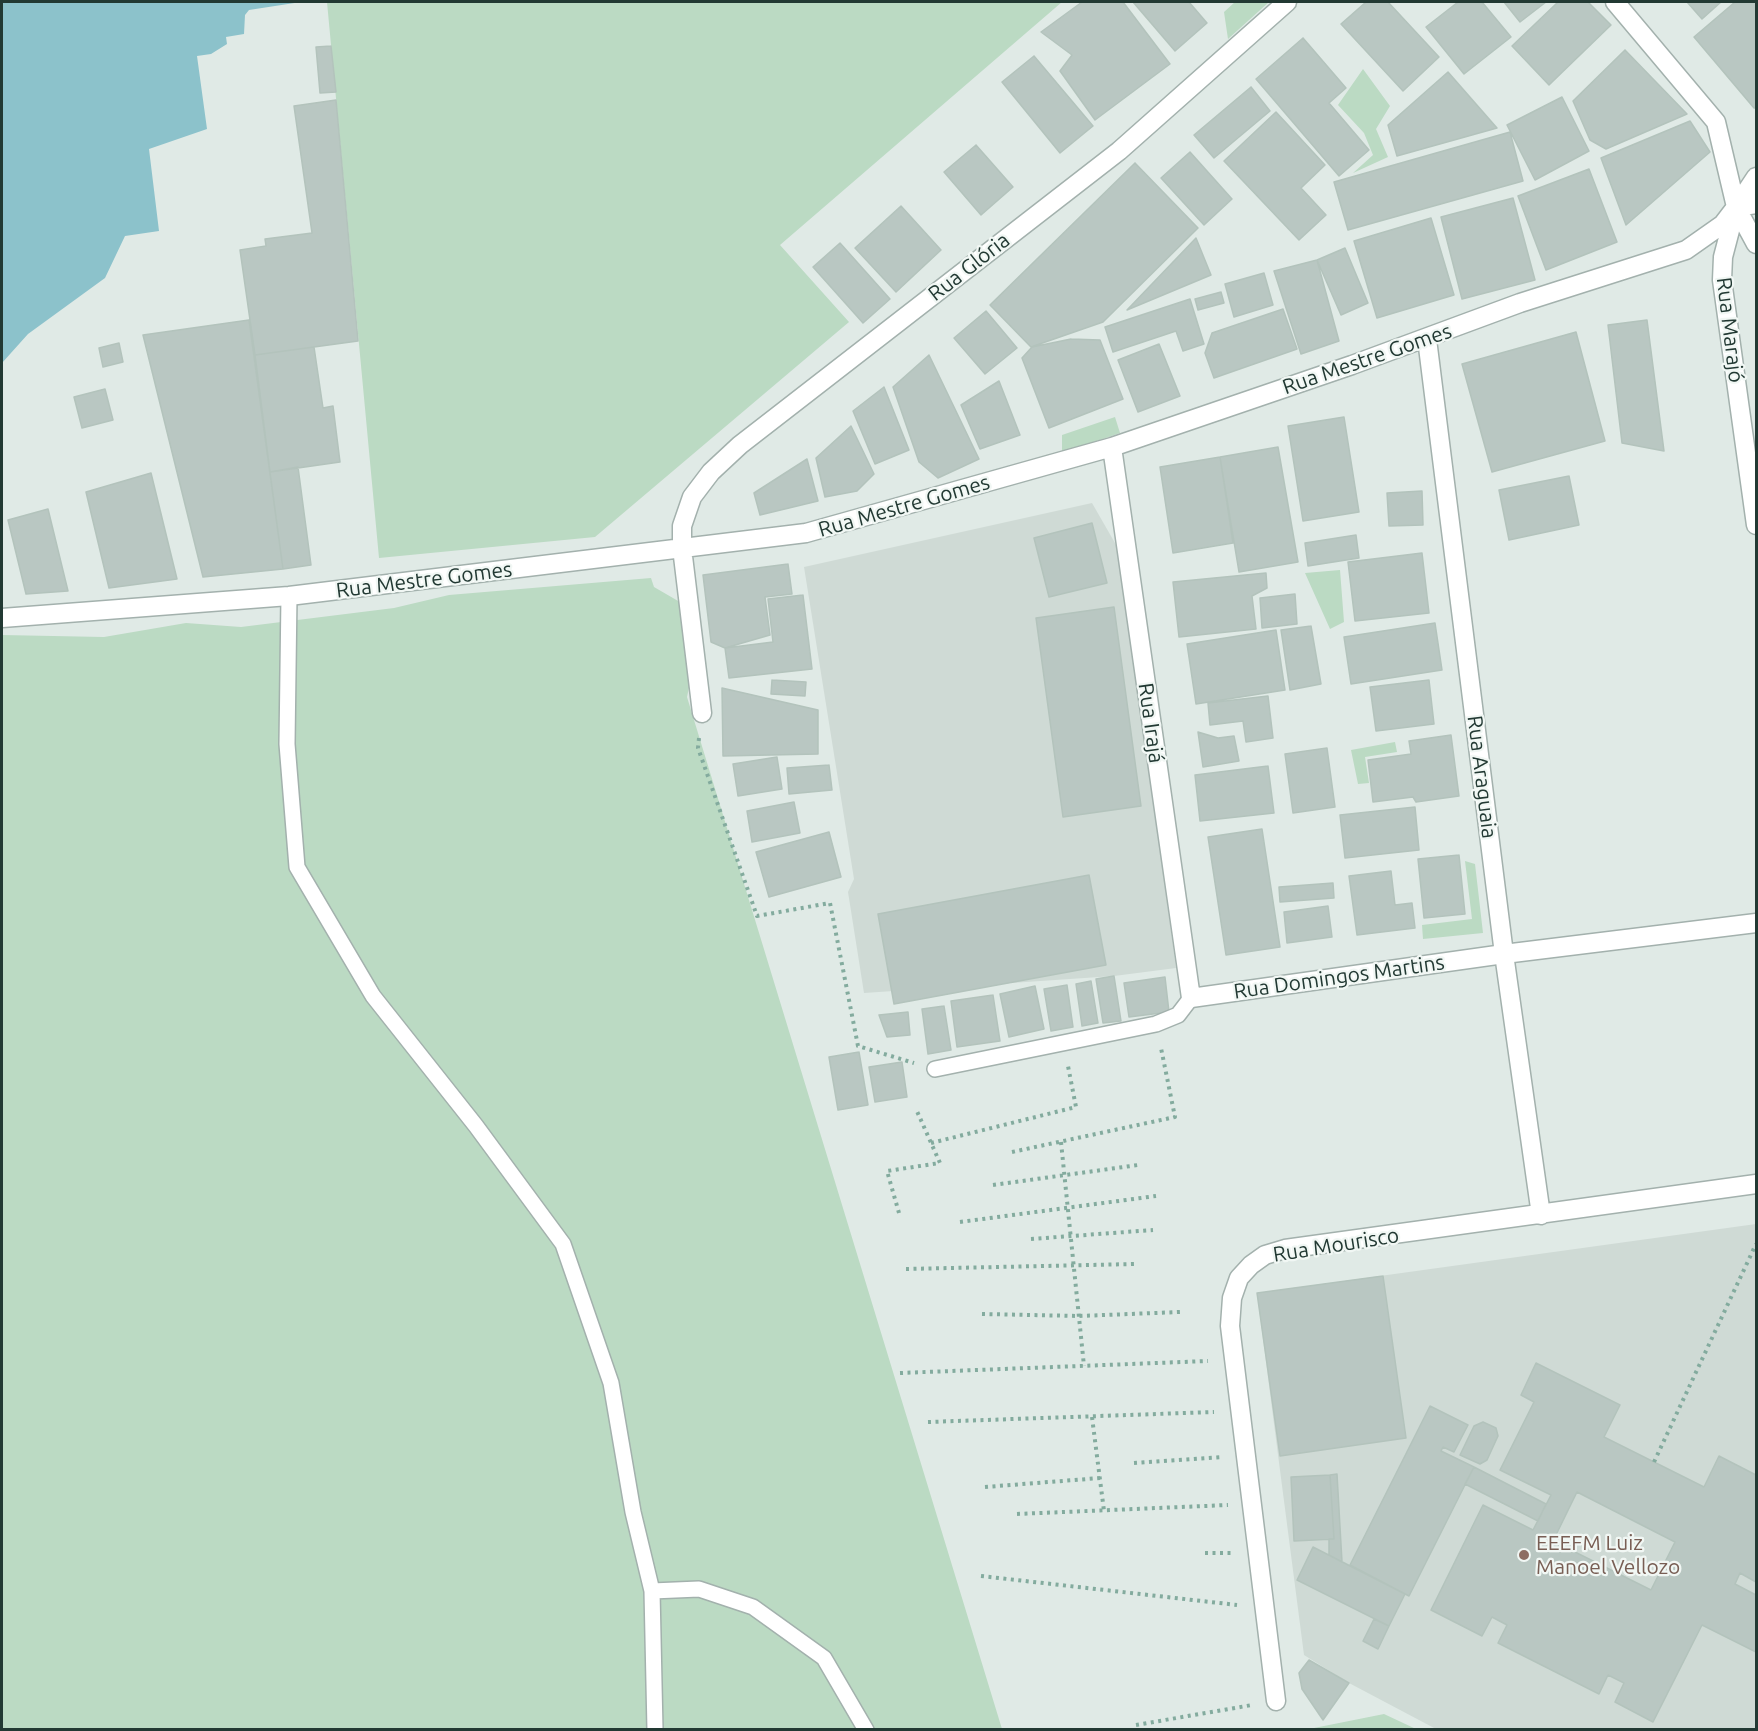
<!DOCTYPE html>
<html>
<head>
<meta charset="utf-8">
<style>
  body { margin:0 }
  #map { position:relative; width:1758px; height:1731px; overflow:hidden; background:#e0eae6; font-family:Ubuntu,sans-serif }
  canvas { display:block }
  .frame { position:absolute; inset:0; border:3px solid #223933; pointer-events:none }
</style>
</head>
<body>
<div id="map">
<canvas width="1758" height="1731"></canvas>
<div class="frame"></div>
</div>
<script>
const context = document.querySelector('canvas').getContext('2d');
context.lineJoin = 'round';
function fill(path, color) { context.fillStyle = color; context.fill(path, 'evenodd'); }
const poly = rows => new Path2D(rows.map(r => 'M' + r).join(''));
function strokePath(path, color, width, dash) { context.strokeStyle = color; context.lineWidth = width; context.lineCap = dash ? 'butt' : 'round'; context.setLineDash(dash || []); context.stroke(path); }
function write(font, color, halo, rows, align = 'center') {
  context.font = font + ' Ubuntu,sans-serif'; context.lineWidth = 4.5; context.setLineDash([]); context.textBaseline = 'middle'; context.strokeStyle = halo; context.fillStyle = color; for (const [text, x, y, turn = 0] of rows) {
    context.save(); context.translate(x, y); context.rotate((+turn || 0) * Math.PI / 180); context.textAlign = isNaN(turn) ? turn : align; if (halo) context.strokeText(text, 0, 0); context.fillText(text, 0, 0); context.restore();
  }
}
fill(poly([
  [1092,503,1119,550,1176,968,1114,976,864,993,848,892,854,879,804,567],
  [1756,1224,1756,1729,1436,1729,1349,1683,1304,1655,1257,1293]
]), '#cfdad5');
fill(poly([
  [327,2,1062,2,780,245,849,322,595,537,379,558],
  [1235,2,1269,2,1228,39,1224,12],
  [1363,69,1390,106,1376,129,1388,157,1353,173,1373,155,1364,133,1338,105],
  [1115,417,1120,433,1062,453,1062,435],
  [1340,570,1344,622,1330,629,1305,573],
  [651,578,654,587,685,605,692,673,687,697,1002,1729,2,1730,2,635,104,637,186,623,241,627,394,608,449,595],
  [1395,742,1397,752,1365,757,1369,783,1358,784,1351,750],
  [1465,861,1475,864,1483,933,1423,939,1422,925,1472,919],
  [1384,1714,1416,1729,1309,1729]
]), '#bbdac3');
fill(poly([
  [2,2,301,2,249,10,245,15,244,34,226,37,227,44,211,54,197,56,207,129,149,149,159,231,125,236,105,278,28,334,2,363]
]), '#8cc2cb');
const building = poly([
  [1082,2,1123,2,1170,64,1095,120,1060,71,1072,55,1041,32,1082,2],
  [1133,2,1189,2,1207,23,1175,51,1133,2],
  [1366,2,1388,2,1439,57,1403,91,1341,24,1366,2],
  [1458,2,1482,2,1511,37,1464,74,1426,27,1458,2],
  [1504,2,1546,2,1520,22,1504,2],
  [1558,2,1588,2,1611,25,1549,85,1512,46,1558,2],
  [1687,2,1721,2,1702,19,1687,2],
  [1735,2,1756,2,1756,108,1754,108,1694,37,1735,2],
  [1303,38,1346,88,1329,103,1369,150,1339,176,1256,79,1303,38],
  [331,46,336,92,320,93,316,47,331,46],
  [1625,50,1687,114,1606,149,1590,140,1573,101,1625,50],
  [1034,56,1093,126,1060,153,1002,82,1034,56],
  [1448,72,1497,128,1397,156,1388,125,1448,72],
  [1251,87,1270,111,1214,158,1194,135,1251,87],
  [1562,97,1589,151,1535,180,1507,125,1562,97],
  [336,100,358,341,255,355,240,250,266,246,265,239,312,233,294,106,336,100],
  [1276,112,1325,165,1301,188,1326,215,1299,240,1224,161,1276,112],
  [1690,121,1710,152,1626,225,1601,158,1690,121],
  [1510,132,1523,181,1348,230,1334,182,1510,132],
  [976,145,1013,187,981,215,944,172,976,145],
  [1190,152,1232,199,1204,225,1161,178,1190,152],
  [1135,163,1198,228,1103,322,1031,347,990,305,1135,163],
  [1589,169,1617,242,1546,270,1518,196,1589,169],
  [1513,198,1535,280,1462,299,1441,217,1513,198],
  [901,206,941,250,896,292,855,248,901,206],
  [1431,218,1454,295,1377,318,1354,241,1431,218],
  [1196,238,1211,275,1127,310,1196,238],
  [840,243,890,299,863,323,813,267,840,243],
  [1345,248,1368,303,1341,315,1317,260,1345,248],
  [1317,260,1339,341,1301,354,1274,271,1317,260],
  [1264,273,1273,305,1234,317,1225,284,1264,273],
  [1221,292,1224,303,1198,310,1195,299,1221,292],
  [1190,299,1204,344,1183,351,1176,331,1113,352,1105,327,1190,299],
  [1283,309,1297,349,1214,378,1205,353,1212,333,1283,309],
  [986,311,1017,348,985,374,954,338,986,311],
  [249,320,283,569,203,577,143,335,249,320],
  [1647,320,1664,451,1622,443,1608,325,1647,320],
  [1576,332,1605,441,1492,472,1462,364,1576,332],
  [1071,339,1100,340,1123,399,1049,428,1022,358,1032,347,1071,339],
  [119,343,123,362,103,367,99,348,119,343],
  [1159,344,1180,396,1138,412,1118,360,1159,344],
  [314,347,323,408,333,406,340,462,270,472,255,355,314,347],
  [929,355,979,459,938,478,919,462,893,387,929,355],
  [999,381,1020,435,980,449,961,405,999,381],
  [884,387,909,450,875,464,853,411,884,387],
  [105,389,113,420,82,428,74,397,105,389],
  [1344,417,1359,512,1303,521,1288,426,1344,417],
  [851,426,874,474,857,491,825,497,816,458,851,426],
  [1278,447,1298,562,1239,572,1220,457,1278,447],
  [1220,457,1233,543,1173,553,1160,467,1220,457],
  [807,459,818,501,760,515,754,493,807,459],
  [298,467,311,565,283,569,270,472,298,467],
  [151,473,177,579,109,588,86,492,151,473],
  [1569,476,1579,525,1509,540,1499,490,1569,476],
  [1422,491,1423,525,1389,526,1387,493,1422,491],
  [48,509,68,591,26,594,8,520,48,509],
  [1092,523,1107,583,1049,597,1034,538,1092,523],
  [1356,535,1359,558,1308,566,1305,543,1356,535],
  [1422,553,1429,613,1355,621,1348,562,1422,553],
  [788,564,792,594,765,597,770,635,725,648,711,642,703,575,788,564],
  [1266,573,1267,588,1252,596,1256,629,1179,637,1173,582,1266,573],
  [1295,594,1297,624,1262,628,1260,598,1295,594],
  [803,595,812,669,729,678,725,648,773,642,768,599,803,595],
  [1114,607,1141,806,1063,817,1036,618,1114,607],
  [1435,623,1442,670,1351,684,1344,637,1435,623],
  [1311,626,1321,684,1290,690,1281,630,1311,626],
  [1276,630,1285,690,1196,704,1187,644,1276,630],
  [772,680,806,682,805,696,771,694,772,680],
  [1429,680,1434,724,1376,731,1370,687,1429,680],
  [722,688,818,710,818,754,723,756,722,688],
  [1268,696,1273,738,1246,742,1243,721,1210,725,1208,703,1268,696],
  [1198,732,1218,738,1234,736,1239,761,1203,767,1198,732],
  [1451,735,1459,796,1416,802,1413,797,1373,802,1368,760,1411,754,1409,741,1451,735],
  [1327,748,1335,807,1293,813,1285,754,1327,748],
  [777,757,782,789,738,796,733,764,777,757],
  [829,765,832,790,789,794,787,768,829,765],
  [1268,766,1274,813,1200,821,1195,775,1268,766],
  [794,802,800,833,752,842,747,811,794,802],
  [1415,807,1419,850,1345,858,1340,815,1415,807],
  [1262,829,1280,947,1226,955,1208,837,1262,829],
  [829,832,841,877,769,897,756,852,829,832],
  [1459,855,1465,914,1424,918,1418,859,1459,855],
  [1391,871,1395,905,1412,903,1415,928,1357,935,1349,876,1391,871],
  [1089,875,1106,965,894,1004,878,914,1089,875],
  [1333,883,1334,898,1280,902,1279,887,1333,883],
  [1328,906,1332,937,1287,943,1284,912,1328,906],
  [1114,976,1121,1021,1103,1023,1096,979,1114,976],
  [1165,977,1169,1012,1129,1017,1124,983,1165,977],
  [1091,981,1098,1023,1082,1026,1076,984,1091,981],
  [1067,985,1073,1027,1051,1031,1044,989,1067,985],
  [1035,986,1044,1029,1009,1037,1000,994,1035,986],
  [993,995,1000,1041,957,1047,951,1001,993,995],
  [944,1006,951,1050,928,1054,922,1009,944,1006],
  [908,1012,910,1035,887,1037,879,1015,908,1012],
  [859,1052,868,1105,838,1110,829,1057,859,1052],
  [902,1062,907,1097,875,1102,869,1067,902,1062],
  [1383,1276,1406,1438,1280,1456,1257,1293,1383,1276],
  [1536,1363,1620,1405,1604,1437,1704,1487,1719,1456,1756,1475,1756,1582,1740,1573,1735,1584,1756,1595,1756,1652,1702,1625,1653,1722,1615,1702,1624,1683,1608,1675,1599,1694,1498,1643,1507,1625,1492,1617,1482,1636,1431,1610,1483,1505,1533,1530,1551,1495,1500,1470,1534,1402,1521,1395,1536,1363],
  [1577,1492,1675,1542,1651,1590,1553,1541,1577,1492],
  [1430,1406,1468,1425,1454,1452,1443,1447,1441,1451,1474,1467,1409,1596,1350,1565,1430,1406],
  [1483,1422,1496,1428,1498,1436,1487,1460,1480,1464,1460,1455,1474,1426,1483,1422],
  [1474,1467,1546,1504,1538,1521,1465,1484,1474,1467],
  [1337,1474,1342,1562,1329,1555,1329,1539,1334,1539,1330,1475,1337,1474],
  [1330,1475,1334,1539,1294,1541,1291,1477,1330,1475],
  [1313,1547,1405,1594,1389,1626,1297,1580,1313,1547],
  [1374,1619,1389,1626,1378,1649,1363,1641,1374,1619],
  [1309,1660,1349,1683,1323,1720,1302,1689,1299,1673,1309,1660]
]);
fill(building, '#b9c7c2');
strokePath(building, '#b3c3bc', 1.5);
const service = poly([
  [289,596,287,744,297,867,373,996,476,1126,563,1244,611,1383,633,1512,652,1591,655,1730],
  [935,1069,1156,1024,1178,1015,1191,998],
  [652,1591,699,1589,753,1607,824,1658,866,1730]
]);
const minor = poly([
  [1615,2,1716,122,1736,207,1756,244],
  [1734,215,1723,257,1722,280,1756,525],
  [1427,339,1504,954,1541,1215],
  [1112,447,1191,998,1504,954,1756,923],
  [2,618,289,596,806,533,1112,447,1352,365,1520,303,1686,250,1723,224,1736,207,1756,204],
  [702,713,682,548,682,526,692,497,711,472,740,445,1119,151,1287,2],
  [1276,1701,1230,1326,1232,1298,1239,1278,1251,1265,1265,1255,1285,1249,1756,1184]
]);
const tertiary = poly([
  [1736,207,1756,177]
]);
strokePath(service, '#a3b1ad', 18);
strokePath(minor, '#a3b1ad', 21);
strokePath(tertiary, '#a3b1ad', 21);
strokePath(poly([
  [699,738,698,748,757,916,830,903,858,1046,914,1063],
  [1061,1142,1084,1366],
  [931,1143,1076,1107,1068,1066],
  [1012,1152,1175,1117,1161,1048],
  [993,1185,1138,1165],
  [899,1213,887,1171,940,1163,916,1109],
  [960,1222,1156,1196],
  [1031,1239,1153,1230],
  [906,1269,1134,1264],
  [982,1314,1079,1316,1180,1312],
  [900,1373,1208,1361],
  [1092,1417,1104,1511],
  [928,1422,1214,1412],
  [1654,1462,1756,1244],
  [1134,1463,1222,1457],
  [985,1487,1100,1478],
  [1017,1514,1228,1505],
  [1205,1553,1232,1553],
  [981,1576,1237,1605],
  [1136,1725,1252,1705]
]), '#83ab9e', 4, [3, 4.5]);
strokePath(service, '#fff', 15);
strokePath(minor, '#fff', 18);
strokePath(tertiary, '#fff', 18);
for (const [x, y, r, color] of [
  [1524,1555,6,"#8d6e63"]
]) { const dot = new Path2D(); dot.arc(x, y, r, 0, 2 * Math.PI); context.fillStyle = color; context.fill(dot); strokePath(dot, '#f1f7f4', 2); }
write('21px', '#223933', '#f1f7f4', [
  ["Rua Glória",969,267,-38],
  ["Rua Marajó",1730,330,83],
  ["Rua Mestre Gomes",1367,359,-19],
  ["Rua Mestre Gomes",904,506,-16],
  ["Rua Mestre Gomes",424,580,-7],
  ["Rua Irajá",1151,723,82],
  ["Rua Araguaia",1482,777,83],
  ["Rua Domingos Martins",1339,977,-8],
  ["Rua Mourisco",1336,1245,-9]
]);
write('21px', '#785e54', '#f1f7f4', [
  ["EEEFM Luiz",1536,1543],
  ["Manoel Vellozo",1536,1567]
], 'left');
</script>
</body>
</html>
